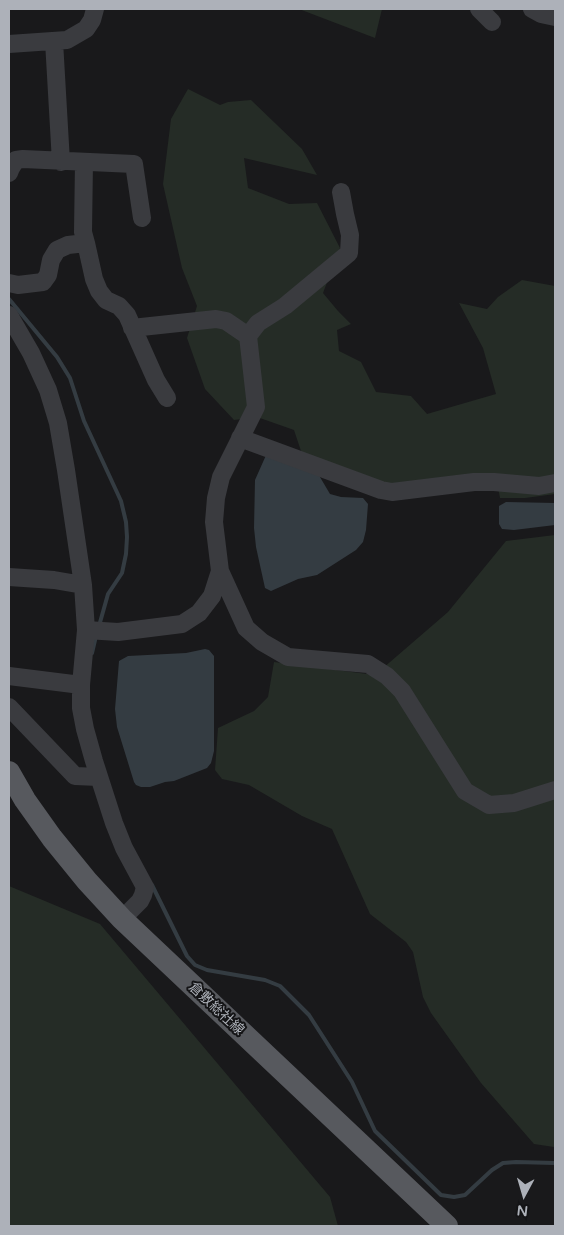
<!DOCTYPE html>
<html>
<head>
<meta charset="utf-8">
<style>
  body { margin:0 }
  #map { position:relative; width:564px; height:1235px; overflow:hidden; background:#19191b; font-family:"Varela Round",sans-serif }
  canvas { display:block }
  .frame { position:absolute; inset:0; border:10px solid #adb1b9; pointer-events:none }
  .north { position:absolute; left:499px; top:1170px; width:50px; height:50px; -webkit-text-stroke:4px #141416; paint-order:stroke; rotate:186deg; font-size:14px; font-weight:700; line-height:20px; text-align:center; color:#adb1b9 }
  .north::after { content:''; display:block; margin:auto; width:18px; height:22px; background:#adb1b9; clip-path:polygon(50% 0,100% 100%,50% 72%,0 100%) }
</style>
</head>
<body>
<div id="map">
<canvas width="564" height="1235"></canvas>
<div class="frame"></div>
<div class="north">N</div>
</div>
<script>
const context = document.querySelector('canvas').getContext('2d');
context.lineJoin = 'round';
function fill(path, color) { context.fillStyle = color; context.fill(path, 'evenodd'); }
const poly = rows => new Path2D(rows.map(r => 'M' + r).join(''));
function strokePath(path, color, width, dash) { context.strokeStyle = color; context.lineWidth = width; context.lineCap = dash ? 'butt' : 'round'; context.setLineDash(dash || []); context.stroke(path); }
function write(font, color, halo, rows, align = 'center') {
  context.font = font + ' "Varela Round","Noto Sans JP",sans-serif'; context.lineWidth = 4; context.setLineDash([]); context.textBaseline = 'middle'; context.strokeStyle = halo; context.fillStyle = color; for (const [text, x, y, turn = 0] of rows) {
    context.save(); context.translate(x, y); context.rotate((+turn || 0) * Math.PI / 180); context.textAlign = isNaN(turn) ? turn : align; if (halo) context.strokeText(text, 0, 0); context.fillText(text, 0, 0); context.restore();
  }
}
fill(poly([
  [299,9,382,9,375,38],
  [188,89,220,105,228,102,251,100,302,149,317,175,244,158,248,188,289,204,317,203,340,248,323,293,338,311,351,324,337,330,339,351,361,362,376,392,411,396,427,414,496,394,483,348,459,303,487,309,498,297,522,280,555,286,555,494,525,498,500,498,496,477,389,486,302,454,294,430,257,417,234,420,205,389,187,338,197,306,182,268,163,184,171,119],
  [555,535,555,1146,554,1147,534,1144,481,1083,431,1013,423,997,413,952,406,942,370,914,332,829,302,816,249,785,222,779,215,770,218,728,254,711,268,697,274,662,375,675,448,612,506,541],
  [9,886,100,924,330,1197,338,1226,9,1226]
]), '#252c26');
fill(poly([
  [267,453,317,472,330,494,341,497,363,498,368,504,366,530,363,542,356,550,317,575,298,579,271,591,265,588,256,547,254,528,255,480],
  [506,502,555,503,555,525,514,530,502,529,499,524,499,506],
  [205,649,209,650,214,656,214,751,211,763,207,768,174,781,165,782,150,787,141,787,136,785,134,782,117,727,115,709,119,661,128,656,186,653]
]), '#343c42');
strokePath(poly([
  [9,299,57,357,70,378,84,421,121,501,126,522,127,537,126,554,122,573,108,594,99,626],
  [92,653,96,636],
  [152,885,187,956,195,965,207,970,265,980,280,986,309,1015,352,1082,375,1131,441,1195,454,1197,465,1195,492,1170,503,1163,516,1162,555,1163]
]), '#343c42', 4);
strokePath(poly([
  [479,9,492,22],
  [532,9,541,14,555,17],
  [54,41,61,162],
  [9,44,67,40,86,29,92,20,95,9],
  [84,162,83,232,86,243,94,279,99,291,106,300,119,306,127,315,156,380,167,398],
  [9,173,11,168,16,160,23,159,134,164,142,218],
  [341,192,345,214,350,235,349,253,285,306,258,323,248,336,256,407,221,477,216,498,214,522,220,571,246,628,262,642,288,657,368,664,387,676,402,691,465,791,489,805,514,803,555,790],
  [9,283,18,285,43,282,48,275,51,260,57,250,68,245,86,243],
  [9,315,31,353,48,390,58,423,66,470,83,585,86,630,81,685,81,708,85,729,94,761,114,823,124,848,145,887,143,895,140,901,122,919],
  [132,328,216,319,226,321,248,336],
  [240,438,381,490,392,492,474,482,494,482,539,486,555,483],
  [9,577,54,580,83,585],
  [86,630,118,632,182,624,199,613,212,596,220,571],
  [9,676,81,685],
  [9,707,75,776,99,777]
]), '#3a3b3f', 18);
strokePath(poly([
  [9,772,25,800,52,838,87,881,122,919,447,1226]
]), '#57595e', 22);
write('14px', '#adb1b9', '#141416', [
  ["倉敷総社線",216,1009,43]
]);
</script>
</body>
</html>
